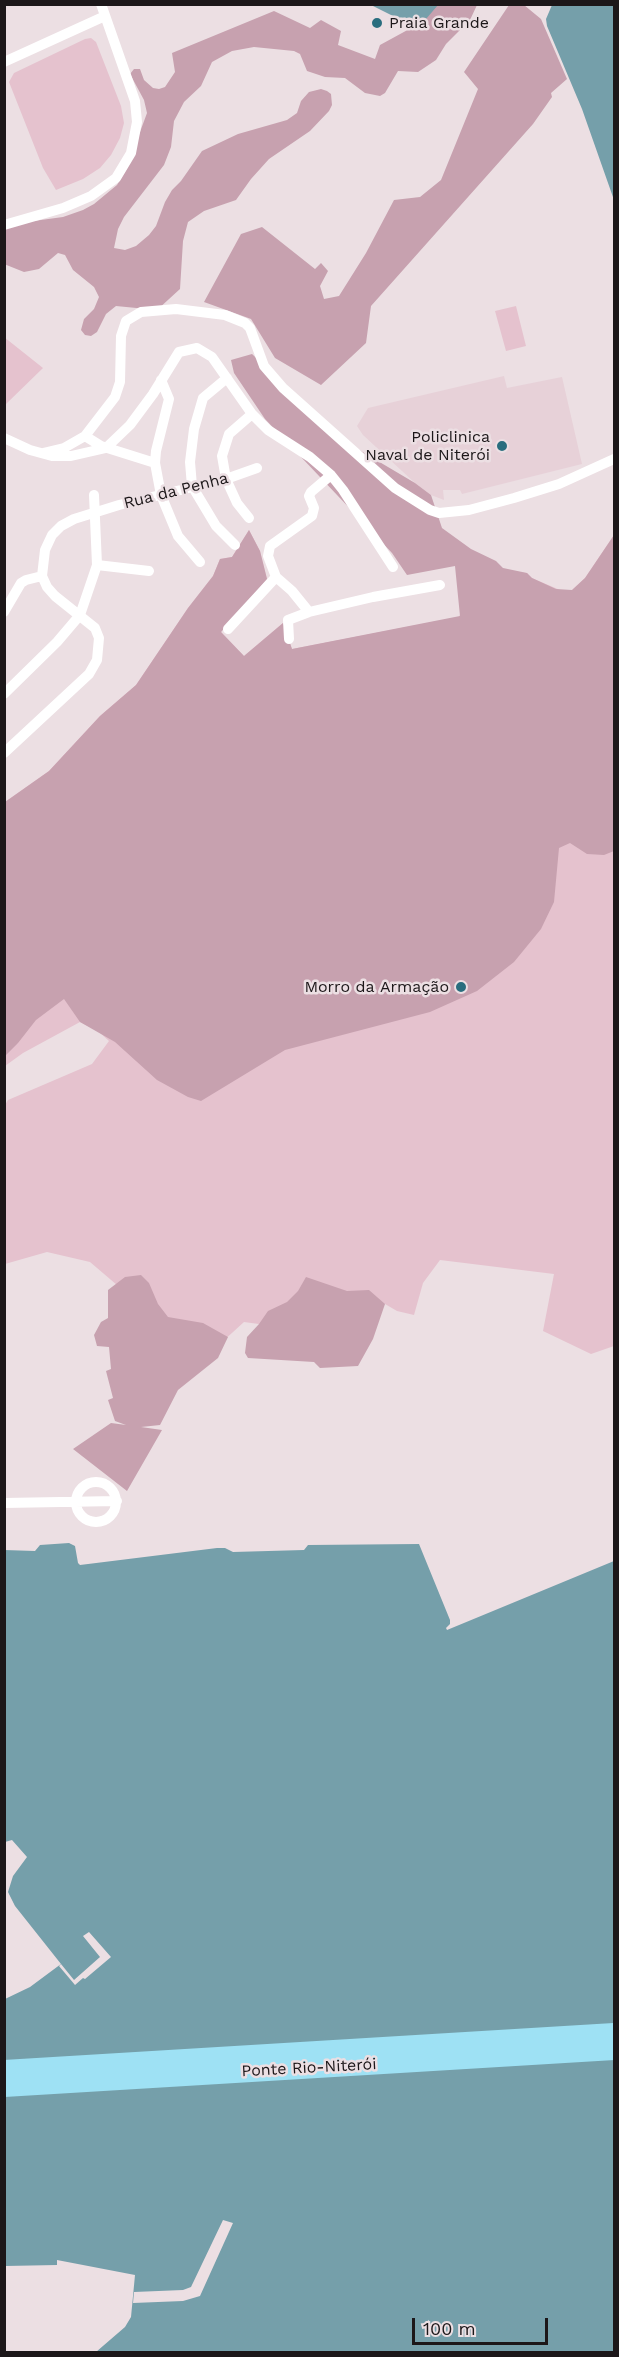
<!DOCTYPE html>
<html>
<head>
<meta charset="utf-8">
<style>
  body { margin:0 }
  #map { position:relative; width:619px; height:2357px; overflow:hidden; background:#ecdfe3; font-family:"Work Sans",sans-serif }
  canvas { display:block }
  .frame { position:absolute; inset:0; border:6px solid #1c1719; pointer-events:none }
  .scale { position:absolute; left:412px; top:2318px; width:136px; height:27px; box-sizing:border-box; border:3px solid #1c1719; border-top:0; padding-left:8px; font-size:18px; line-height:21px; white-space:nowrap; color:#1c1719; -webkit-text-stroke:4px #ecdfe3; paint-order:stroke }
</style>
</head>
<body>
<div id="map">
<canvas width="619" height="2357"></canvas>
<div class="frame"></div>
<div class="scale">100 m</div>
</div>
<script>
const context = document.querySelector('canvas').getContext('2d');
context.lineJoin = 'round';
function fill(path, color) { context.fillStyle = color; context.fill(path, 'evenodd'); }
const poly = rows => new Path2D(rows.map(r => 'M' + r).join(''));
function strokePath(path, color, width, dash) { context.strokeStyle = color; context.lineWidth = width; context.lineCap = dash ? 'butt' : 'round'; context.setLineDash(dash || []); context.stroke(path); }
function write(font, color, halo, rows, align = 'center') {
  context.font = font + ' "Work Sans",sans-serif'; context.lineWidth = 5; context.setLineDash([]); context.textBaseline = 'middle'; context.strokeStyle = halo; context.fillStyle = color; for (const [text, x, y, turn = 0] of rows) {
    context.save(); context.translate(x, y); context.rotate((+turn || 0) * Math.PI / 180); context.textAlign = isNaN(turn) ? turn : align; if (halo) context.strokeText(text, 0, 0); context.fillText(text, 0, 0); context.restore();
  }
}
fill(poly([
  [504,376,507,388,562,377,582,464,462,494,460,490,443,490,444,500,431,495,415,483,363,435,357,426,368,408]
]), '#e7d1d8');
fill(poly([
  [91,38,96,42,121,106,124,123,120,138,111,155,100,168,83,179,56,190,43,168,9,82,14,73,85,39],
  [516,306,526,346,506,351,495,311],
  [4,337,43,368,5,405,4,405],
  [249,530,260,551,267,579,221,632,244,656,283,623,292,649,459,617,472,582,510,572,527,573,532,578,560,590,572,590,585,578,614,535,614,1346,591,1354,543,1331,554,1274,440,1260,423,1283,414,1315,397,1311,385,1304,281,1327,244,1322,210,1353,124,1291,90,1262,47,1252,5,1264,5,1105,8,1100,92,1064,109,1041,98,1031,80,1022,23,1053,5,1066,5,802,49,771,100,716,136,685,188,608,213,576,220,559,232,557]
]), '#e5c2ce');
fill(poly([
  [437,5,477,5,470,20,446,44,436,60,418,72,398,71,385,93,380,96,365,93,345,78,325,77,307,71,300,54,294,51,254,47,232,51,212,62,201,86,184,102,174,121,171,147,164,165,124,217,118,229,114,248,125,250,136,246,149,235,156,226,165,202,172,190,181,181,202,151,238,134,287,120,297,113,301,101,309,92,321,89,327,91,331,94,332,105,329,111,310,131,269,159,251,179,236,200,204,211,188,222,183,241,180,289,157,310,116,306,106,314,97,332,91,336,85,335,81,330,84,319,94,309,99,297,94,287,73,270,65,255,58,253,39,269,24,272,4,264,4,225,63,217,83,210,94,204,117,185,126,170,147,113,144,100,130,74,134,69,140,69,144,80,153,88,159,89,165,87,175,72,172,53,274,11,310,28,321,20,341,31,338,45,375,59,380,45,413,27],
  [509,5,524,5,541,19,567,79,551,93,552,97,533,124,371,306,366,343,321,385,275,358,251,319,204,302,241,234,262,227,315,269,321,263,328,271,320,286,324,299,339,296,366,253,394,200,420,197,441,180,478,89,464,72],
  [252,354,339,438,415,483,431,495,442,528,471,549,496,561,503,568,527,573,532,578,556,589,572,590,585,578,614,535,614,851,604,855,587,854,570,843,559,848,554,902,541,929,514,962,477,991,430,1012,285,1050,201,1101,188,1097,157,1080,115,1042,80,1022,64,999,36,1020,18,1043,5,1056,5,802,49,771,100,716,136,685,188,608,213,576,220,559,232,557,249,530,260,551,267,579,221,632,244,656,283,623,292,649,460,616,455,566,407,575,392,553,265,419,234,373,231,360],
  [141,1275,149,1283,158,1304,168,1317,203,1323,228,1337,218,1358,178,1390,160,1425,141,1427,162,1430,127,1491,73,1449,111,1423,126,1425,115,1421,108,1400,113,1398,106,1371,111,1369,109,1347,97,1346,94,1335,101,1322,108,1318,108,1290,125,1277],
  [306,1277,347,1291,369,1290,385,1304,373,1339,358,1366,320,1368,314,1362,248,1358,245,1353,247,1337,259,1324,268,1311,287,1302,298,1291]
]), '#c7a1af');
fill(poly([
  [371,5,438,5,420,26,403,21],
  [552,5,614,5,614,200,582,109,547,26,546,19],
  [69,1543,75,1546,78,1563,80,1565,217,1548,225,1548,233,1552,304,1550,308,1545,419,1544,450,1620,450,1624,446,1628,447,1630,614,1561,614,2352,96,2352,125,2327,131,2317,135,2275,57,2260,57,2265,5,2266,5,1999,30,1987,61,1964,15,1906,8,1892,13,1876,27,1857,12,1840,5,1842,4,1550,35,1551,40,1545]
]), '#759faa');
fill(poly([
  [89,1932,111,1957,85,1979,83,1978,75,1985,59,1966,61,1964,74,1980,100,1957,83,1936],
  [223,2220,233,2223,200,2296,183,2301,133,2303,134,2292,183,2290,191,2287]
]), '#ecdfe3');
strokePath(poly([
  [4,62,105,16],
  [4,225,63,208,91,196,116,178,131,153,137,122,135,101,101,4],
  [227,378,203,398,194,429,190,462,192,486,216,526,235,545],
  [161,380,169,399,156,451,155,463,161,495,178,536,200,562],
  [85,436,101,446,155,463],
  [4,438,30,450,52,456,71,456,106,448,130,425,153,394,179,352,197,348,212,357,252,414,268,430,310,457,331,475,343,490,393,567],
  [43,453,64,448,85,436,115,397,120,382,121,336,126,321,141,312,176,309,225,315,245,323,250,328,264,366,283,388,395,488,430,510,439,513,469,510,514,498,559,484,614,459],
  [249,518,237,503,226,479,222,456,229,434,252,414],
  [97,565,149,571],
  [276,577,292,591,309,612,373,597,440,585],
  [4,612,21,583,26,580,42,576],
  [228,629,276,577,268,556,270,546,312,516,314,508,309,496,311,492,331,475],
  [289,639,288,620,309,612],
  [4,694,57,642,80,615,97,565,94,495],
  [4,753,89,674,97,660,99,638,95,628,55,596,47,587,42,576,45,550,52,535,61,526,74,519,119,505,226,479,257,468],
  '76 1502a20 20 0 1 1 40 0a20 20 0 1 1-40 0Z',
  [4,1503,117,1501]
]), '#fff', 10);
strokePath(poly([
  [4,2070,614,2033],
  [4,2087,614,2050]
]), '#9ee1f4', 20);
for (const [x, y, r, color] of [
  [377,23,6,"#296d7e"],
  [502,446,6,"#296d7e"],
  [461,987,6,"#296d7e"]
]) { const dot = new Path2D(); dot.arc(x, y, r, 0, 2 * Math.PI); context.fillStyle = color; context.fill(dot); strokePath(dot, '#ecdfe3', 2); }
write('16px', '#1c1719', '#ecdfe3', [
  ["Praia Grande",389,23,"left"],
  ["Policlinica",490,437],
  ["Naval de Niterói",490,455],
  ["Morro da Armação",449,987]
], 'right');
write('16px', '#1c1719', '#ecdfe3', [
  ["Rua da Penha",176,491,-14],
  ["Ponte Rio-Niterói",309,2068,-3]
]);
</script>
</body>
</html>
